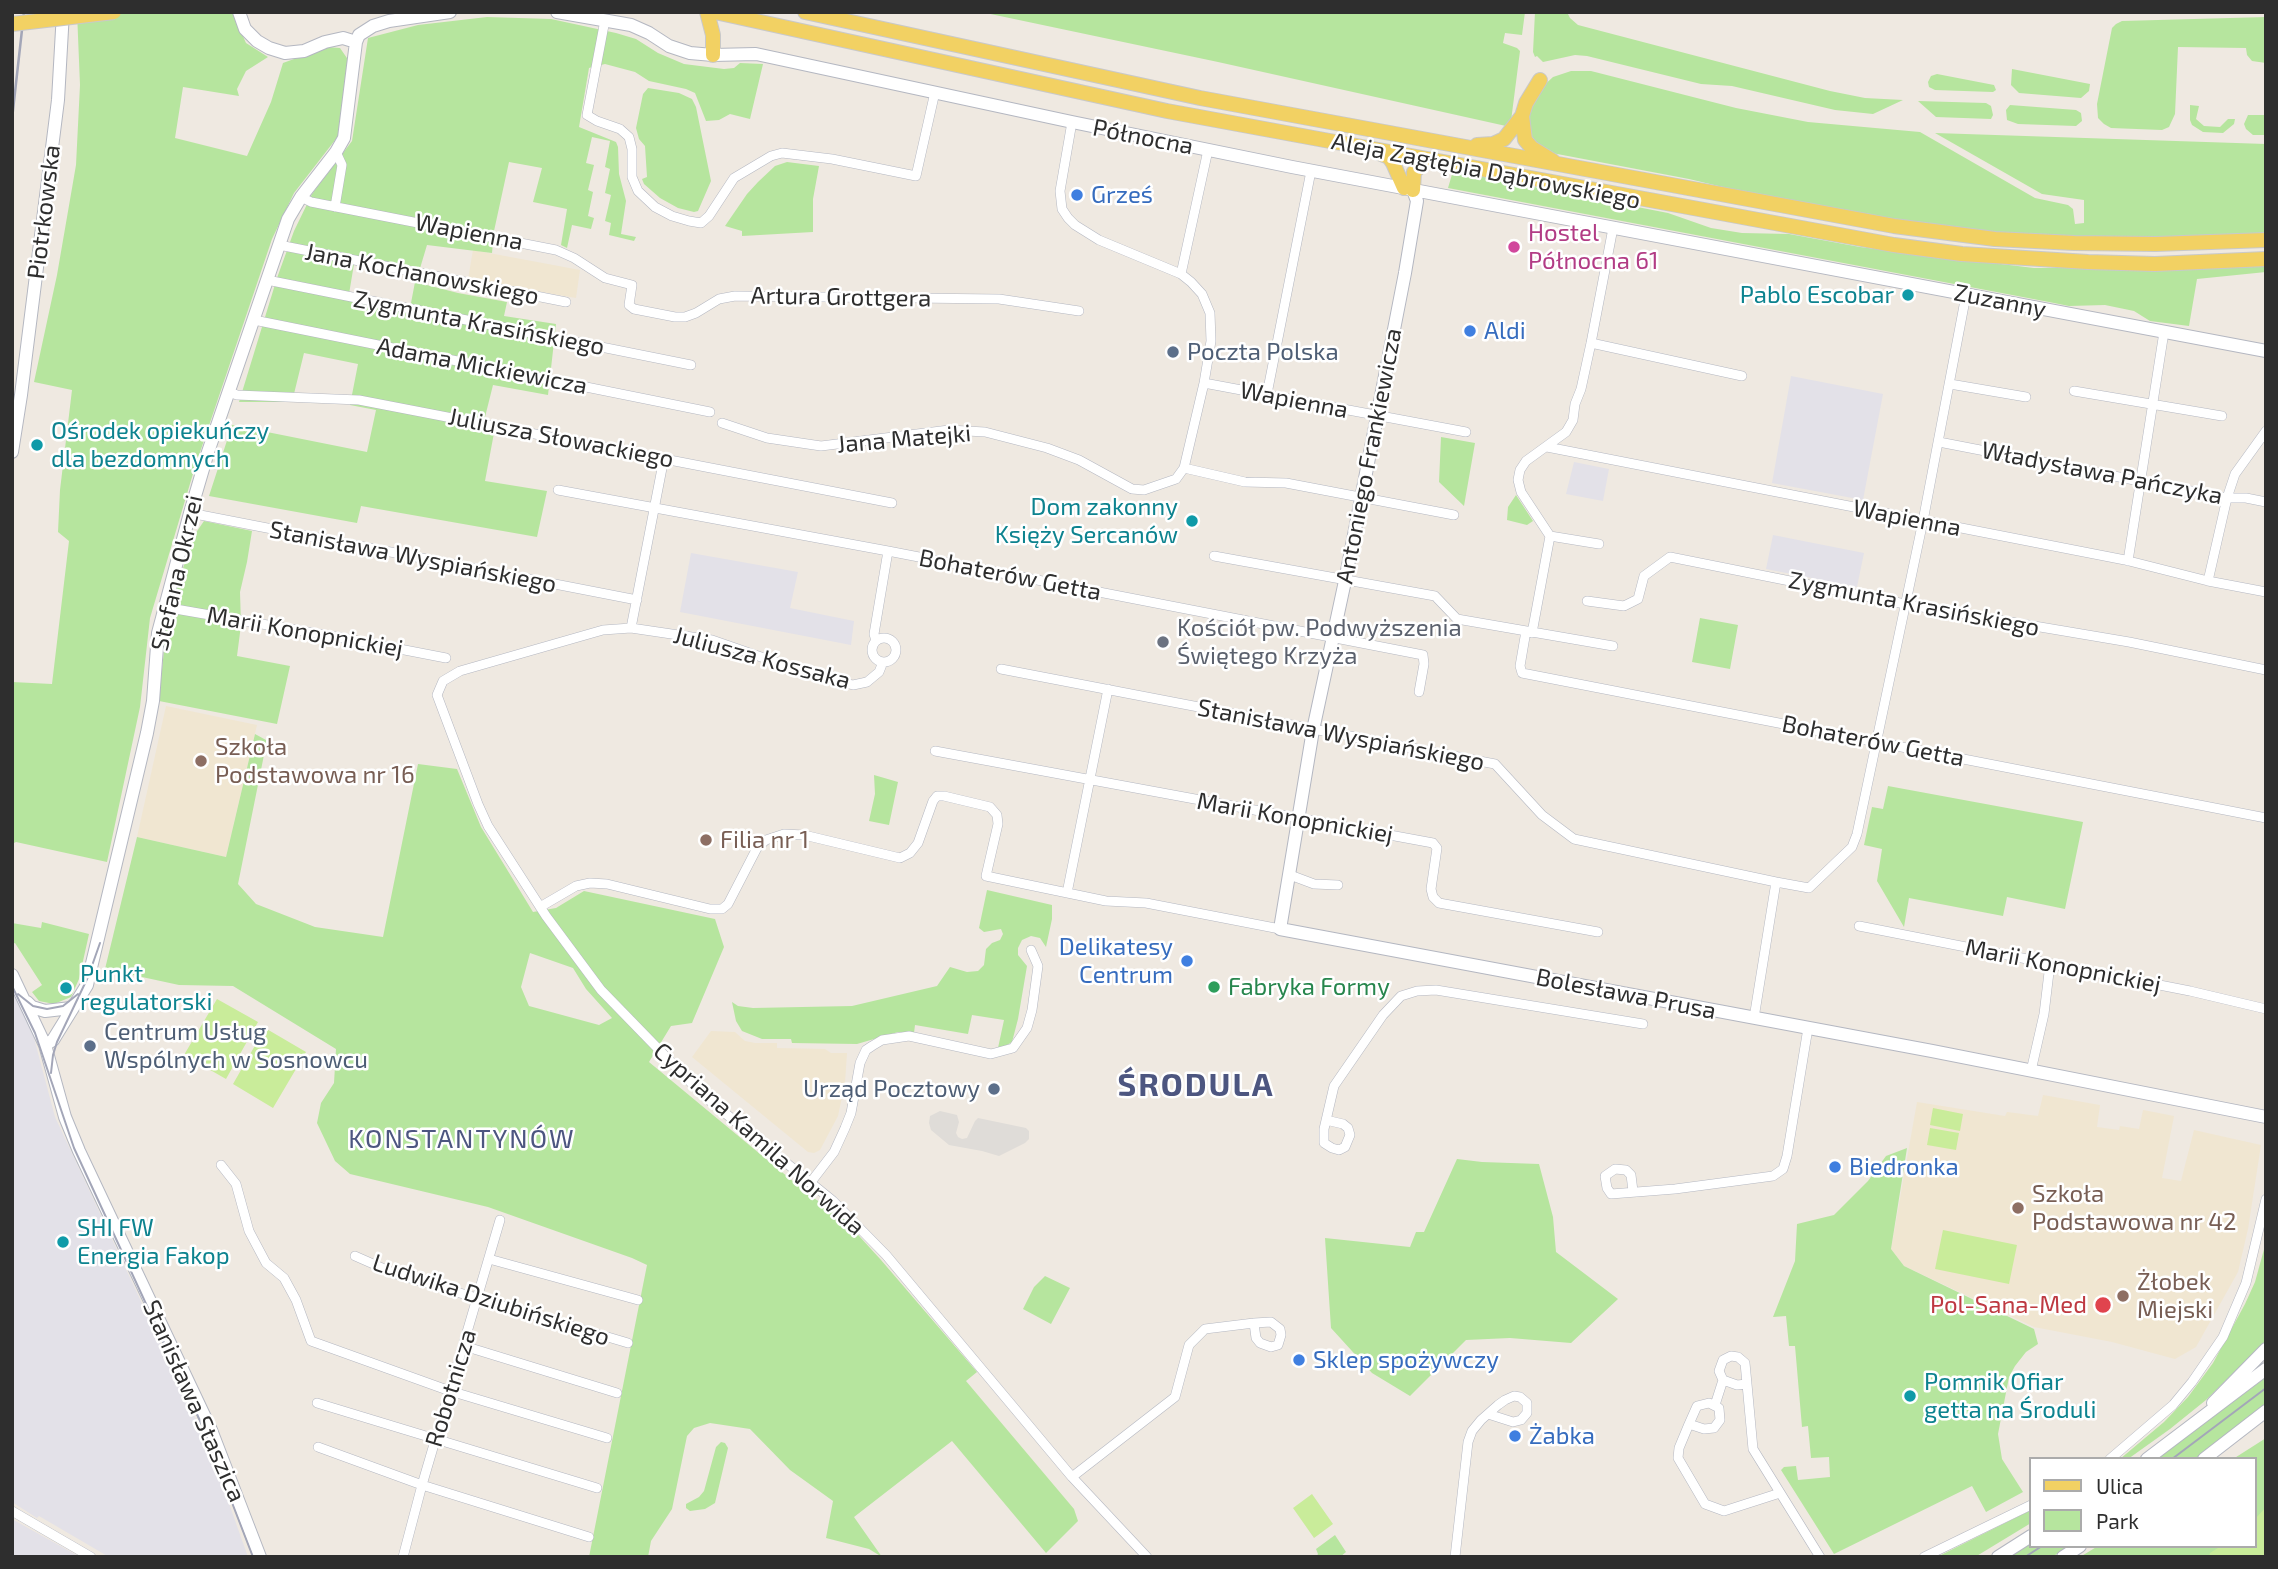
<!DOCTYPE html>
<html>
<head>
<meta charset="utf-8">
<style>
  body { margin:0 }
  #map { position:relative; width:2278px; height:1569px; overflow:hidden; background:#efe9e1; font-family:"Exo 2",sans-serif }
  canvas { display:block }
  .frame { position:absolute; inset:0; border:14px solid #2e2e2e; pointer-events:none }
  .legend { position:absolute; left:2029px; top:1457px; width:228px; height:91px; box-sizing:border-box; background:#fff; border:2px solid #ababab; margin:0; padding:9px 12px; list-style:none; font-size:21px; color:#2e2e2e }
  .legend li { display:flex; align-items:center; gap:14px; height:35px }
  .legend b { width:35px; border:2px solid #ababab }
</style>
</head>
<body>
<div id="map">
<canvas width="2278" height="1569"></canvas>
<div class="frame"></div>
<ul class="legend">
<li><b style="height:9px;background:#f2d163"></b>Ulica</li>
<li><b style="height:19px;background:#b6e59e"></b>Park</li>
</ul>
</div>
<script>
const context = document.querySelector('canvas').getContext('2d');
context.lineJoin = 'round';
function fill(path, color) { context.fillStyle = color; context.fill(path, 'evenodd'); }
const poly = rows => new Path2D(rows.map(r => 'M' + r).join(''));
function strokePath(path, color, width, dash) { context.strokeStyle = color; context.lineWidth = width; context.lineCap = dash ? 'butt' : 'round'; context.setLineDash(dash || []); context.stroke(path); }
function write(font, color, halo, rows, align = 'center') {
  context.font = font + ' "Exo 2",sans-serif'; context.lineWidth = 5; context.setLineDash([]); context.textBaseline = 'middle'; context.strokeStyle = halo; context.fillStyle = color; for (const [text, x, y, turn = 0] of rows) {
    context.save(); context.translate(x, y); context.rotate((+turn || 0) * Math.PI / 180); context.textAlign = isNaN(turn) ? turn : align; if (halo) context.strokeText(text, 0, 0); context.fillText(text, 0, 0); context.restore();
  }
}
fill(poly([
  [1791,376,1883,394,1863,500,1772,483],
  [1574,462,1609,469,1603,501,1566,494],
  [1773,535,1864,553,1857,587,1766,569],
  [691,553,798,572,790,608,854,621,851,645,680,612],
  [12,991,30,1023,55,1117,209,1447,248,1557,109,1557,39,1516,37,1518,12,1502],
  [12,1519,80,1557,12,1557]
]), '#e3e1e8');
fill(poly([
  [473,250,580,270,576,298,468,279],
  [166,706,257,725,226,857,137,837],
  [711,1031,735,1032,745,1041,755,1043,777,1043,777,1048,825,1049,831,1053,847,1053,845,1083,838,1116,820,1150,814,1153,808,1152,692,1057],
  [2043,1095,2100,1105,2097,1127,2119,1130,2120,1126,2139,1129,2143,1110,2174,1116,2162,1178,2181,1181,2194,1130,2261,1145,2248,1229,2238,1272,2196,1347,2175,1359,2112,1342,2034,1327,1904,1266,1891,1249,1917,1102,2005,1116,2007,1112,2038,1116]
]), '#f0e6d1');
fill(poly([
  [77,12,232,12,246,43,268,57,246,71,237,89,239,96,183,87,175,138,247,156,271,102,283,63,327,47,340,48,349,61,339,135,294,193,272,239,195,467,150,618,140,707,107,862,16,842,12,844,12,682,52,684,69,541,58,532,60,490,72,390,34,382,57,275,76,165,80,85],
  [981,12,1525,12,1522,35,1505,33,1503,43,1517,48,1520,51,1511,121,1506,126,1218,62],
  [1535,12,1567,12,1570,18,1578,25,1830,91,1865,98,1903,100,1873,114,1835,110,1732,86,1701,84,1587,56,1575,55,1543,62,1537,56,1535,57,1533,52],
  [487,17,551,19,616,33,636,39,658,53,684,64,724,69,734,68,740,63,763,64,750,119,730,114,719,120,706,121,695,93,686,89,649,81,635,72,605,64,589,68,579,127,616,142,618,147,619,174,626,201,621,234,636,237,634,241,609,235,611,223,605,221,611,195,605,193,610,169,605,167,610,141,592,137,586,163,594,165,588,190,593,192,588,216,594,218,591,229,572,225,567,248,561,245,567,209,533,202,542,168,509,162,494,231,492,253,427,245,418,275,354,264,349,294,392,303,411,303,415,282,458,293,507,302,504,316,556,324,548,395,493,385,482,429,494,433,485,481,547,491,537,537,361,506,357,523,209,496,232,425,367,452,376,410,350,405,358,364,304,353,292,402,239,402,277,278,294,231,312,194,352,141,368,38,418,25],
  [2266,17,2266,63,2252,61,2247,55,2246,48,2178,47,2175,114,2169,127,2162,130,2111,128,2104,124,2098,118,2097,104,2112,28,2116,24,2122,21],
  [2012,69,2090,84,2089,91,2081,98,2019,93,2011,85],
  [1571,71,1591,71,1736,108,1808,122,1920,132,2035,198,2068,205,2073,209,2075,224,2084,223,2084,200,2042,194,1935,133,2266,144,2266,234,2182,239,2038,235,1969,231,1878,218,1777,200,1689,179,1552,153,1546,151,1530,136,1527,127,1529,115,1540,89,1553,77],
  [1937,74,1994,85,1996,90,1993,92,1935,90,1929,87,1928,82,1931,76],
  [648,88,679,93,692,99,696,107,711,181,698,211,694,212,678,208,660,198,644,184,642,179,647,177,645,146,639,139,636,128,643,94],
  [1918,101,1986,103,1991,106,1993,115,1991,119,1936,117],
  [2010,105,2076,110,2081,113,2082,121,2076,126,2018,124,2007,120,2006,110],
  [2190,105,2199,106,2196,119,2204,126,2220,127,2228,119,2235,119,2234,124,2223,133,2203,132,2192,125,2190,120],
  [2248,115,2266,115,2266,135,2253,135,2246,129,2244,124],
  [787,162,819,166,813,199,813,232,742,236,742,231,725,226,747,194,758,182,775,166],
  [1453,171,1668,213,1711,228,1742,233,1789,234,1860,247,2034,268,2266,266,2266,272,2197,279,2189,326,2150,321,2134,311,2105,305,2069,306,2049,302,1448,188],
  [1441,437,1475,443,1464,506,1439,482],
  [1516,495,1533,521,1527,525,1507,520,1508,507],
  [204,521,252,531,247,562,240,592,241,625,237,656,290,666,277,724,159,701,167,618,193,537],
  [1700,618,1738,625,1730,669,1692,662],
  [255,734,266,740,266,745,238,884,256,904,315,927,383,937,418,764,457,769,481,827,533,912,556,908,584,891,715,919,724,947,692,1023,671,1026,649,1062,812,1197,840,1215,881,1260,977,1372,966,1381,1074,1509,1078,1521,1046,1553,952,1441,854,1517,882,1557,869,1549,826,1538,833,1501,790,1470,750,1429,710,1423,694,1428,687,1436,672,1509,651,1541,648,1557,589,1557,647,1265,632,1258,488,1207,350,1174,335,1161,317,1123,321,1103,334,1083,336,1049,233,986,179,985,105,969,137,837,226,857],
  [530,953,573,968,586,989,612,1018,599,1025,529,1006,521,987],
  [874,775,898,782,889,825,869,821,875,794],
  [1888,786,2083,822,2065,909,2007,897,2003,916,1909,898,1904,927,1877,881,1882,849,1864,845,1872,807,1883,809],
  [987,890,1052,905,1052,919,1046,947,1040,938,1031,936,1022,940,1018,948,1018,955,1027,966,1018,1019,1012,1042,1002,1048,998,1048,1004,1020,972,1015,968,1034,915,1025,914,1033,898,1032,857,1044,792,1043,791,1039,762,1039,742,1031,736,1021,732,1002,738,1006,753,1008,852,1006,937,986,950,967,967,972,978,971,984,965,986,949,992,943,1000,940,1003,934,1001,929,984,932,979,928],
  [42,922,89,934,79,979,71,997,54,1004,39,1001,32,992,42,985,15,943,12,944,12,923,41,928],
  [1907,1148,1891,1249,1904,1266,2034,1329,2038,1344,2026,1352,2015,1366,2009,1377,1998,1434,2002,1459,2023,1492,1986,1512,1972,1486,1834,1554,1781,1470,1784,1467,1796,1466,1798,1480,1830,1477,1829,1457,1811,1458,1808,1426,1802,1427,1795,1346,1789,1346,1786,1316,1773,1317,1795,1261,1797,1224,1834,1215,1868,1181,1886,1156],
  [1457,1159,1482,1162,1539,1164,1553,1217,1556,1252,1618,1299,1571,1343,1510,1338,1466,1340,1410,1396,1372,1373,1331,1328,1325,1238,1410,1247,1416,1232,1424,1232],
  [2266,1242,2266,1341,2206,1400,2170,1429,2128,1459,2120,1459,2164,1422,2188,1397,2213,1363,2245,1304,2255,1282],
  [1045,1276,1070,1288,1051,1324,1023,1309,1034,1287],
  [2266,1377,2266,1403,2195,1459,2157,1459],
  [2266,1438,2266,1557,2080,1557,2098,1546,2255,1546,2255,1459,2233,1459],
  [721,1442,725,1443,728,1448,715,1503,705,1509,690,1511,686,1508,686,1504,699,1497,704,1491,716,1447],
  [2031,1510,2031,1523,1975,1557,1937,1557],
  [1335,1535,1346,1552,1340,1557,1316,1557,1318,1554,1316,1549],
  [2031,1543,2031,1546,2069,1546,2052,1557,2009,1557]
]), '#b6e59e');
fill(poly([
  [217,999,258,1022,226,1079,184,1055],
  [265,1028,306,1052,273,1108,233,1084],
  [1933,1108,1963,1114,1960,1131,1930,1125],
  [1930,1128,1959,1133,1956,1150,1927,1145],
  [1943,1230,2017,1245,2009,1284,1935,1269],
  [1312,1494,1333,1524,1314,1538,1293,1508],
  [2266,1507,2266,1557,2209,1557,2210,1553,2221,1546,2255,1546,2255,1519]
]), '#c9ec9a');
fill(poly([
  [940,1111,957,1115,959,1122,956,1133,958,1137,962,1139,967,1138,975,1121,978,1118,1026,1128,1029,1131,1029,1139,1025,1143,999,1156,982,1151,949,1145,931,1130,929,1123,930,1116]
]), '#dfdcd8');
const street = poly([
  [605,20,587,115,597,121,620,129,629,137,632,149,632,177,638,191,655,207,672,216,689,221,701,223,709,216,734,178,771,156,782,153,832,159,916,176,935,92],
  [301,197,311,202,556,250,574,258,605,278,632,285,629,305,634,309,675,317,685,317,696,313,719,299,735,296,999,299,1079,311],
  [335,207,342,165,336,152],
  [279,245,566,302],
  [1181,274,1208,150],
  [267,280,691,365],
  [254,320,710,412],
  [1591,343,1742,376],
  [1204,383,1466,432],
  [1950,384,2026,397],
  [2074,391,2222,416],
  [229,392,237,395,359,400,892,503],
  [1267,394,1311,171],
  [722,423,767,438,821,446,949,430,985,432,1047,448,1079,460,1132,489,1144,490,1176,479,1184,468,1204,383,1211,341,1210,313,1202,294,1191,282,1181,274,1099,240,1075,225,1068,218,1062,209,1060,191,1072,122],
  [1939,442,2227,498,2246,498,2266,502],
  [1547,447,2125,560,2208,581,2266,592],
  [1184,468,1245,482,1286,483,1454,515],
  [558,490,888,551,1423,655,1424,664,1419,692],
  [190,513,637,600],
  [1550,536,1599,544],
  [1214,556,1435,596,1457,619,1613,646],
  [2128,561,2164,332],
  [2208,581,2227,498,2235,474,2266,431],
  [1587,601,1624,606,1638,599,1644,576,1670,557,1910,605,2129,642,2266,670],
  [164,607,348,639,446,658],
  [631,628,664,458],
  [1526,631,1520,666,1522,673,2266,818],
  [1532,633,1550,536,1521,492,1518,480,1520,470,1526,461,1566,432,1573,420,1575,404,1581,389,1591,343,1613,228],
  '872 650a12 12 0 1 1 24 0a12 12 0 1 1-24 0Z',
  [876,641,874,634,888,551],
  [883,662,879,672,867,682,853,685,813,675,712,640,631,628,603,630,460,671,443,681,437,695,478,804,488,826,546,916,601,990,704,1096,833,1201,886,1255,1072,1477,1147,1557],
  [1001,669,1495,764,1542,815,1574,839,1776,882],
  [935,751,1433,843,1437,848,1431,889,1433,897,1439,903,1598,932],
  [1290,875,1314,884,1338,885],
  [1067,893,1108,689],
  [540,907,576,886,590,883,607,884,710,909,722,909,728,904,757,848,766,840,784,834,804,835,900,858,910,853,918,843,933,801,937,796,944,796,990,807,997,815,998,824,986,876,1106,901,1146,903,1280,929],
  [1859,926,2190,991,2266,1009],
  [1754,1018,1776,882,1809,888,1852,847,1857,834,1923,521,1966,295],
  [2031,1071,2044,1014,2050,964],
  [1326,1120,1343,1124,1348,1128,1350,1135,1345,1147,1339,1150,1332,1148,1324,1143,1324,1129,1334,1086,1383,1015,1401,996,1417,991,1436,990,1643,1024],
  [221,1165,236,1184,249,1231,266,1263,284,1278,296,1300,311,1341,450,1391,607,1438],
  [811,1182,834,1152,845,1128,851,1113,860,1063,866,1050,872,1046,882,1040,909,1036,991,1054,1013,1048,1027,1028,1032,1010,1038,966,1031,950],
  [1633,1191,1631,1175,1626,1170,1615,1169,1605,1176,1607,1188,1611,1194,1675,1189,1758,1178,1773,1176,1783,1169,1787,1156,1808,1028],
  [355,1256,396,1274,628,1343],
  [489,1259,638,1300],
  [464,1346,617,1393],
  [1747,1384,1737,1385,1723,1380,1719,1371,1723,1360,1731,1356,1738,1357,1745,1363,1747,1384,1753,1449,1820,1557],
  [317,1403,597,1488],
  [1715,1405,1723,1380],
  [1689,1424,1704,1429,1714,1428,1720,1420,1719,1408,1709,1403,1697,1406,1689,1424,1679,1448,1678,1458,1705,1504,1724,1511,1780,1493],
  [318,1447,422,1485,589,1537],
  [2110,1459,2173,1405,2192,1382,2223,1337,2246,1283,2266,1199],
  [1072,1477,1175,1397,1189,1345,1205,1329,1254,1323,1271,1322,1280,1329,1281,1335,1278,1345,1271,1347,1260,1343,1256,1338,1254,1323],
  [12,1511,91,1557],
  [403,1557,422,1485,500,1220],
  [1455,1557,1468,1442,1472,1431,1481,1420,1498,1405,1505,1400,1514,1396,1520,1397,1527,1403,1527,1413,1521,1420,1513,1422,1488,1414],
  [1924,1557,2031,1505]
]);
const secondary = poly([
  [239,12,245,29,257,41,269,48,285,53,304,51,325,42,343,38,356,42],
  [557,12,631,25,649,33,669,46,690,53,713,55,756,54,1072,122,1292,167,2266,351],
  [1413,190,1417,201,1405,273,1345,581,1313,730,1280,929,1932,1051,2266,1117],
  [12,452,21,395,58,100,63,12],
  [12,975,45,1045,65,1117,79,1151,211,1430,260,1557],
  [27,1002,32,1007,45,1011,71,1008],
  [45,1045,53,1040,87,985,89,976,147,733,153,701,158,633,190,513,208,452,288,219,301,197,336,152,344,138,356,42,359,35,373,26,389,21,450,12],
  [2213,1403,2266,1349],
  [2147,1459,2266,1369],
  [2204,1459,2266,1411],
  [1998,1557,2031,1536],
  [2063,1557,2080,1546]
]);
const primary = poly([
  [707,12,713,35,713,55],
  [715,12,1167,111,1894,245,1962,254,2088,262,2155,264,2266,259],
  [805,12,1200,98,1894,226,1995,239,2074,243,2156,244,2266,240],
  [1540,80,1526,103,1522,116,1525,140,1532,148,1553,161],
  [1477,145,1493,144,1504,139,1522,116],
  [1379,153,1389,157,1393,163,1404,188],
  [1413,190,1414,172,1426,160]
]);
strokePath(street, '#b4b7c1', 10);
strokePath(secondary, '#b4b7c1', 14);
strokePath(primary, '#c9c9c9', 16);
strokePath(street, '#fff', 9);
strokePath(secondary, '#fff', 12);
strokePath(primary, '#f2d163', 14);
strokePath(poly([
  [12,986,35,1033,74,1148,202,1425,253,1557],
  [18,994,33,1006,47,1009,63,1006,78,994],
  [51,1073,53,1055,57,1042,88,977,100,943],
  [2172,1459,2266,1388],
  [2025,1557,2042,1546]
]), '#a3a6b8', 2);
strokePath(poly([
  [12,119,24,12]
]), '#a3a6b8', 2.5);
const primaryBridge = poly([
  [12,24,114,12]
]);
strokePath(primaryBridge, '#c9c9c9', 16, []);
strokePath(primaryBridge, '#f2d163', 14);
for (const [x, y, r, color] of [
  [1077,195,7,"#3f7fe0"],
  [1514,247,7,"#d1479c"],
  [1908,295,7,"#0f9aa8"],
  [1470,331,7,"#3f7fe0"],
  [1173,352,7,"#5c6f8a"],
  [37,445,7,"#0f9aa8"],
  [1192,521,7,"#0f9aa8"],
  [1163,642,7,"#6b7280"],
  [201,761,7,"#8d6e63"],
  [706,840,7,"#8d6e63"],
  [1187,961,7,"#3f7fe0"],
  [1214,987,7,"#2e9e5b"],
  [66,988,7,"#0f9aa8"],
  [90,1046,7,"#5c6f8a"],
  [994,1089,7,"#5c6f8a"],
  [1835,1167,7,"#3f7fe0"],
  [2018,1208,7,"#8d6e63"],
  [63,1242,7,"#0f9aa8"],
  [2123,1296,7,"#8d6e63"],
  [2103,1305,9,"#e0444e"],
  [1299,1360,7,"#3f7fe0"],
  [1910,1396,7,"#0f9aa8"],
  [1515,1436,7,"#3f7fe0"]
]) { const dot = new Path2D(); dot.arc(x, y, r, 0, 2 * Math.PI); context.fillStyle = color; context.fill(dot); strokePath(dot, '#fff', 2.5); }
write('24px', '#2e2e2e', '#fff', [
  ["Północna",1143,137,11],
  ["Aleja Zagłębia Dąbrowskiego",1486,171,11],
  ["Piotrkowska",44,212,-83],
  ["Wapienna",469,232,11],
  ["Jana Kochanowskiego",422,274,11],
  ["Artura Grottgera",841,297,1],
  ["Zuzanny",2000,301,11],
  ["Zygmunta Krasińskiego",479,323,11],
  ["Adama Mickiewicza",482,366,11],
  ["Wapienna",1294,400,11],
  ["Juliusza Słowackiego",561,438,11],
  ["Jana Matejki",904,439,-5],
  ["Antoniego Frankiewicza",1369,456,-79],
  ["Władysława Pańczyka",2102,473,11],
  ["Wapienna",1907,518,11],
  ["Stanisława Wyspiańskiego",413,557,11],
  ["Stefana Okrzei",177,573,-77],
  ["Bohaterów Getta",1010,575,11],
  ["Zygmunta Krasińskiego",1914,604,11],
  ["Marii Konopnickiej",305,632,10],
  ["Juliusza Kossaka",762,658,15],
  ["Stanisława Wyspiańskiego",1341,735,11],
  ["Bohaterów Getta",1873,741,11],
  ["Marii Konopnickiej",1295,818,10],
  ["Marii Konopnickiej",2063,966,11],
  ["Bolesława Prusa",1626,994,11],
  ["Cypriana Kamila Norwida",759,1139,42],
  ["Ludwika Dziubińskiego",491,1300,18],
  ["Robotnicza",451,1388,-73],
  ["Stanisława Staszica",194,1401,66]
]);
write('24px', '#366cbe', '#fff', [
  ["Grześ",1091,195],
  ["Aldi",1484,331],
  ["Delikatesy",1173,947,"right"],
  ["Centrum",1173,975,"right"],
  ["Biedronka",1849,1167],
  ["Sklep spożywczy",1313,1360],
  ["Żabka",1529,1436]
], 'left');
write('24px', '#b23c85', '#fff', [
  ["Hostel",1528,233],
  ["Północna 61",1528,261]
], 'left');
write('24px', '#0d838f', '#fff', [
  ["Pablo Escobar",1894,295,"right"],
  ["Ośrodek opiekuńczy",51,431],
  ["dla bezdomnych",51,459],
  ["Dom zakonny",1178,507,"right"],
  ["Księży Sercanów",1178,535,"right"],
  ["Punkt",80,974],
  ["regulatorski",80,1002],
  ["SHI FW",77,1228],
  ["Energia Fakop",77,1256],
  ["Pomnik Ofiar",1924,1382],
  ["getta na Środuli",1924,1410]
], 'left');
write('24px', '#4e5e75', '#fff', [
  ["Poczta Polska",1187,352],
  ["Centrum Usług",104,1032],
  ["Wspólnych w Sosnowcu",104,1060],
  ["Urząd Pocztowy",980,1089,"right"]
], 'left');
write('24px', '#5b616d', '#fff', [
  ["Kościół pw. Podwyższenia",1177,628],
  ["Świętego Krzyża",1177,656]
], 'left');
write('24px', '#785e54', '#fff', [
  ["Szkoła",215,747],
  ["Podstawowa nr 16",215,775],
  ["Filia nr 1",720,840],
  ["Szkoła",2032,1194],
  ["Podstawowa nr 42",2032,1222],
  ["Żłobek",2137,1282],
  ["Miejski",2137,1310]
], 'left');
write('24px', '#27864d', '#fff', [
  ["Fabryka Formy",1228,987]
], 'left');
write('24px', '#be3a42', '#fff', [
  ["Pol-Sana-Med",2087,1305]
], 'right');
context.letterSpacing = '2px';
write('26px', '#4d5680', '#fff', [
  ["KONSTANTYNÓW",462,1139]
]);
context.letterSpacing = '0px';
context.letterSpacing = '2px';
write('bold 32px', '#4d5680', '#fff', [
  ["ŚRODULA",1196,1085]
]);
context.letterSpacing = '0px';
</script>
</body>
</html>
